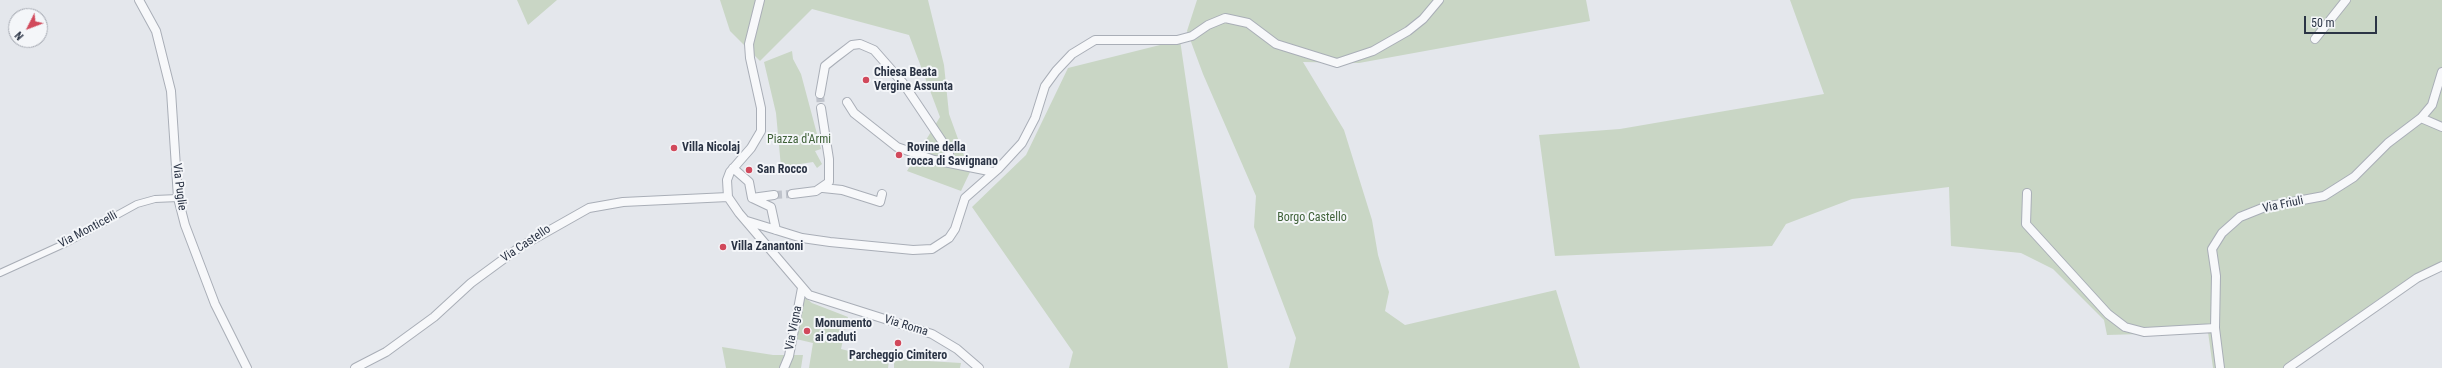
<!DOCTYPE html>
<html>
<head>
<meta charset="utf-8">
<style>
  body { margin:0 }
  #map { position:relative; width:2442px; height:368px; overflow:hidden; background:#e4e7ec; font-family:"Roboto Condensed",sans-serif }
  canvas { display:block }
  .north { position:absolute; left:8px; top:8px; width:40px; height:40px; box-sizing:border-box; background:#f4f6f9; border:1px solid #a4a8b1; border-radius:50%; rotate:228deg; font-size:11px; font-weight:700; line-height:16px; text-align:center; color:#2b3445 }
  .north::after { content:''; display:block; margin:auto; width:14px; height:18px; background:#d1495b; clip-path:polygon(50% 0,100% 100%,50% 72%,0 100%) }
  .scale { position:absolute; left:2304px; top:16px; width:73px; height:18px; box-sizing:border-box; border:2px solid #2b3445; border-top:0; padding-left:5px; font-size:12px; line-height:14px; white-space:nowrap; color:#2b3445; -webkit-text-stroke:3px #f4f6f9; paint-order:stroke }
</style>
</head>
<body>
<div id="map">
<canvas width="2442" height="368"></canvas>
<div class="north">N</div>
<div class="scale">50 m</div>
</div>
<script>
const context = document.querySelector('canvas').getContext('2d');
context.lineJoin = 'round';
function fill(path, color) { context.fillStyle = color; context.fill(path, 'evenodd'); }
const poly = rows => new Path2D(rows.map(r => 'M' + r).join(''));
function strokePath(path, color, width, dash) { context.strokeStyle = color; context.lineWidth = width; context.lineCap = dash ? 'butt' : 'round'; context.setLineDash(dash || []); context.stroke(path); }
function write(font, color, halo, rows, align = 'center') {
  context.font = font + ' "Roboto Condensed",sans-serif'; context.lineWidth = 4; context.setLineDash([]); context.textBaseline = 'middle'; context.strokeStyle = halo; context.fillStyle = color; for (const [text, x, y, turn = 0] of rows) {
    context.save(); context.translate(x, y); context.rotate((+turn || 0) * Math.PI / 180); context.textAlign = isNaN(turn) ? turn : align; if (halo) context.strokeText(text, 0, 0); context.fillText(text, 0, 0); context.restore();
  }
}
fill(poly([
  [517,0,557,0,528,25],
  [720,0,928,0,944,65,949,114,970,172,961,191,907,171,940,117,909,35,812,9,760,61,730,31],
  [1197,0,1586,0,1590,21,1359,63,1303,62,1344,130,1372,220,1378,255,1389,292,1385,311,1405,325,1556,290,1580,368,1289,368,1296,338,1254,227,1256,196,1203,74,1187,31],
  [1790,0,2442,0,2442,268,2377,300,2289,368,2213,368,2208,332,2107,335,2104,320,2053,269,2021,253,1951,246,1949,187,1852,199,1786,224,1772,246,1555,256,1539,135,1620,129,1824,94],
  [1180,40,1228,368,1069,368,1073,352,972,207,1026,155,1068,68],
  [792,51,793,59,801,74,821,149,815,151,822,164,817,168,813,162,781,167,776,113,764,62],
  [803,296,812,303,848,317,841,349,889,361,888,368,809,368,813,343,796,339],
  [722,347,773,355,803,355,801,368,726,368],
  [894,359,961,363,960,368,894,368]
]), '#c9d6c5');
strokePath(poly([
  [820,94,821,108],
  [774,195,792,194]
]), '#bfc3cb', 8, [8, 4]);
const pedestrian = poly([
  [0,273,66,243,137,204,155,199,178,198]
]);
const minor = poly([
  [139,0,156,31,171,91,178,198,185,225,215,304,247,368],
  [760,0,749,44,750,58,761,108,761,131,751,148,730,172,727,180,728,197,739,213,809,295,932,334,957,349,979,368],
  [2315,39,2346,0],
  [820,94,825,66,835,58,852,45,860,44,874,50,903,83,948,150,951,163],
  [847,102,854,113,897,147,934,160,994,172],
  [2421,118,2432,105,2442,72],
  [733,168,749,182,752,198,771,207,776,230],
  [823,188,842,190,880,202,882,194],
  [2027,193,2026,224,2108,314,2125,327,2144,332,2215,328,2220,368],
  [792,194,816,191,829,182,829,159,821,108],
  [752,198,774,195],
  [747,221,802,238,830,242,913,250,932,249,949,238,955,229,965,198,998,169,1022,143,1035,118,1045,86,1056,71,1072,54,1095,40,1177,40,1192,36,1208,25,1225,18,1248,23,1276,44,1337,63,1373,51,1408,31,1423,19,1439,0],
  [2215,328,2216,276,2212,249,2222,233,2240,217,2265,207,2324,196,2354,177,2388,143,2421,118,2442,127],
  [355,368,386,352,434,317,471,283,520,247,589,208,623,202,728,197],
  [784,368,789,356,802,288],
  [2288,368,2417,278,2442,266]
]);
strokePath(pedestrian, '#a9aeb7', 8);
strokePath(minor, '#a9aeb7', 10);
strokePath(pedestrian, '#f7f8fa', 6);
strokePath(minor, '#f7f8fa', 8);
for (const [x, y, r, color] of [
  [866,80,4,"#d1495b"],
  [674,148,4,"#d1495b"],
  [899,155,4,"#d1495b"],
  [749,170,4,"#d1495b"],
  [723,247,4,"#d1495b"],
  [807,331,4,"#d1495b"],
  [898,343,4,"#d1495b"]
]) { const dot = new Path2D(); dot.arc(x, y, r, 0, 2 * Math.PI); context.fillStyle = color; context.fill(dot); strokePath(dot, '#f4f6f9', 1.5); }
write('bold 12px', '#2b3445', '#f4f6f9', [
  ["Chiesa Beata",874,73],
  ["Vergine Assunta",874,87],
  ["Villa Nicolaj",682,148],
  ["Rovine della",907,148],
  ["rocca di Savignano",907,162],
  ["San Rocco",757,170],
  ["Villa Zanantoni",731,247],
  ["Monumento",815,324],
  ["ai caduti",815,338],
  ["Parcheggio Cimitero",898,356,"center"]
], 'left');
write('12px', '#3f6138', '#f4f6f9', [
  ["Piazza d'Armi",799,140],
  ["Borgo Castello",1312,218]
]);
write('12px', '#2b3445', '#f4f6f9', [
  ["Via Puglie",179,187,83],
  ["Via Friuli",2283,205,-12],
  ["Via Monticelli",88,230,-28],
  ["Via Castello",526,244,-34],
  ["Via Roma",906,326,17],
  ["Via Vigna",794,328,-79]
]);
</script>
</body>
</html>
